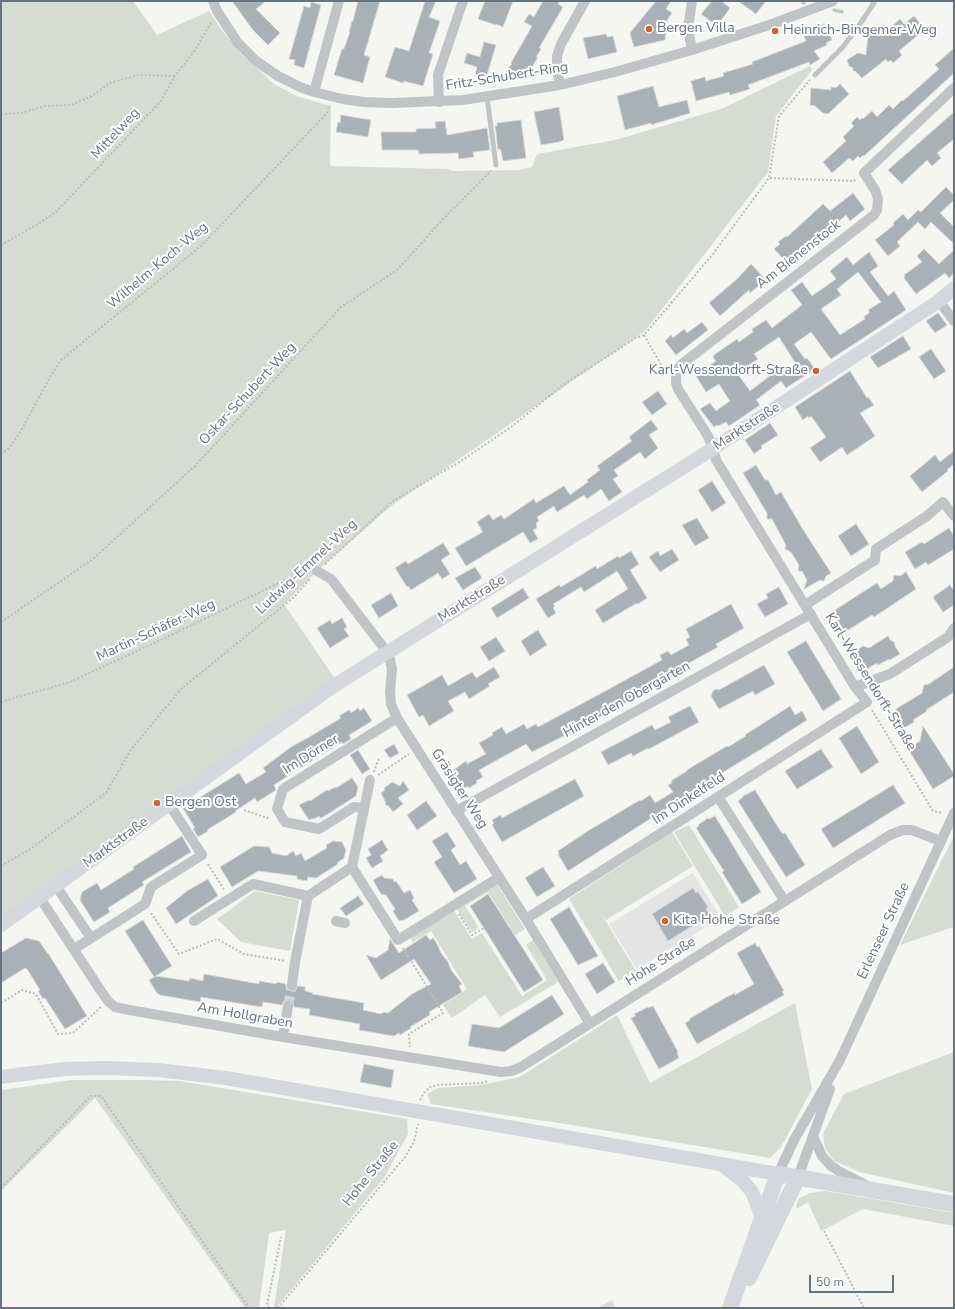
<!DOCTYPE html>
<html>
<head>
<meta charset="utf-8">
<style>
  body { margin:0 }
  #map { position:relative; width:955px; height:1309px; overflow:hidden; background:#f5f5f2; font-family:"Nunito Sans",sans-serif }
  canvas { display:block }
  .frame { position:absolute; inset:0; border:2px solid #667381; pointer-events:none }
  .scale { position:absolute; left:809px; top:1275px; width:85px; height:18px; box-sizing:border-box; border:2px solid #667381; border-top:0; padding-left:5px; font-size:12px; line-height:14px; white-space:nowrap; color:#667381; -webkit-text-stroke:3px #fff; paint-order:stroke }
</style>
</head>
<body>
<div id="map">
<canvas width="955" height="1309"></canvas>
<div class="frame"></div>
<div class="scale">50 m</div>
</div>
<script>
const context = document.querySelector('canvas').getContext('2d');
context.lineJoin = 'round';
function fill(path, color) { context.fillStyle = color; context.fill(path, 'evenodd'); }
const poly = rows => new Path2D(rows.map(r => 'M' + r).join(''));
function strokePath(path, color, width, dash) { context.strokeStyle = color; context.lineWidth = width; context.lineCap = dash ? 'butt' : 'round'; context.setLineDash(dash || []); context.stroke(path); }
function write(font, color, halo, rows, align = 'center') {
  context.font = font + ' "Nunito Sans",sans-serif'; context.lineWidth = 4; context.setLineDash([]); context.textBaseline = 'middle'; context.strokeStyle = halo; context.fillStyle = color; for (const [text, x, y, turn = 0] of rows) {
    context.save(); context.translate(x, y); context.rotate((+turn || 0) * Math.PI / 180); context.textAlign = isNaN(turn) ? turn : align; if (halo) context.strokeText(text, 0, 0); context.fillText(text, 0, 0); context.restore();
  }
}
fill(poly([
  [693,873,721,918,637,969,609,924]
]), '#e3e4e3');
fill(poly([
  [1,1,133,1,157,35,209,11,224,33,241,54,274,84,299,97,331,106,330,166,447,169,453,171,519,170,532,167,537,154,615,140,721,109,810,66,812,70,776,116,768,172,645,331,391,506,317,571,284,604,335,679,1,925],
  [689,825,739,907,725,916,674,832],
  [672,832,693,866,606,920,600,912,636,971,619,981,569,899],
  [954,836,954,927,900,945,929,886],
  [495,881,525,929,515,935,488,892,465,906,479,928,472,932,455,906],
  [255,891,299,900,290,951,241,942,217,919],
  [453,909,472,939,482,933,522,996,547,980,526,945,533,940,558,982,500,1017,485,995,452,1018,443,1005,467,989,431,931,413,942,409,936],
  [795,1003,812,1089,781,1147,770,1158,572,1125,431,1104,427,1094,438,1088,481,1085,520,1077,617,1015,650,1083],
  [954,1052,954,1193,860,1172,834,1161,825,1148,823,1134,844,1094],
  [72,1080,143,1080,179,1081,407,1119,408,1134,384,1178,276,1308,274,1308,286,1230,269,1233,259,1308,245,1308,95,1098,1,1191,1,1090],
  [826,1191,954,1213,954,1226,863,1209,821,1231,808,1202,796,1209,798,1199,810,1193],
  [612,1300,616,1308,597,1308]
]), '#d6dcd3');
strokePath(poly([
  [802,1,804,3],
  [834,10,842,12]
]), '#bcc5ca', 3.5);
const building = poly([
  [232,1,266,1,256,9,280,33,268,45,253,30,232,1],
  [358,1,380,1,364,55,370,57,363,83,334,75,342,49,344,49,350,32,349,32,352,21,353,21,358,1],
  [425,1,436,1,429,17,440,21,429,53,433,54,423,86,404,81,403,83,385,77,395,47,409,51,425,1],
  [485,1,513,1,503,27,496,24,496,25,478,19,485,1],
  [543,1,560,1,558,4,563,7,539,48,541,49,536,57,538,57,529,72,512,75,506,71,512,64,511,63,532,26,524,22,529,14,534,17,543,1],
  [656,1,671,1,666,9,672,13,667,20,665,40,634,47,630,33,656,1],
  [712,1,721,1,730,8,717,26,701,14,712,1],
  [738,1,766,1,756,14,738,1],
  [311,2,321,5,304,68,294,65,295,60,289,59,304,6,310,8,311,2],
  [914,16,925,29,899,51,902,55,893,63,891,60,888,62,886,59,862,78,855,71,853,71,853,68,849,66,847,60,858,53,866,55,868,37,880,28,884,33,900,19,904,24,914,16],
  [824,24,832,40,826,43,827,45,814,51,820,59,810,65,809,62,748,85,750,89,730,95,729,92,696,101,691,81,705,77,706,81,724,76,723,73,753,64,752,62,806,41,803,34,824,24],
  [606,34,607,37,613,36,617,52,588,59,583,38,606,34],
  [484,42,496,45,486,78,475,74,477,67,464,63,467,53,480,57,484,42],
  [954,48,954,73,864,156,863,155,860,158,858,156,853,161,849,158,832,173,823,162,846,141,843,137,854,126,851,123,857,117,860,120,862,118,863,119,872,111,877,117,889,105,893,109,902,100,903,101,939,69,935,65,954,48],
  [840,84,849,94,828,114,823,113,815,106,810,105,811,88,831,90,831,87,836,88,840,84],
  [653,86,659,107,687,100,690,113,651,125,651,123,625,130,617,96,653,86],
  [559,107,564,140,559,142,541,145,534,112,559,107],
  [954,112,954,139,937,153,941,158,932,166,927,160,902,184,888,170,954,112],
  [341,115,371,120,368,137,336,132,338,122,340,123,341,115],
  [521,120,526,158,503,161,501,151,500,149,498,149,495,126,497,126,497,123,521,120],
  [445,121,447,135,487,128,490,150,473,152,474,157,459,159,458,153,419,154,418,150,382,150,381,132,416,132,416,129,436,128,435,122,445,121],
  [946,187,954,195,954,200,940,213,954,227,954,244,931,222,925,229,918,222,897,242,900,246,888,256,875,240,894,225,893,223,903,214,908,220,918,210,921,212,946,187],
  [853,193,865,209,850,221,846,215,811,246,810,244,788,264,774,249,780,244,778,242,786,236,787,237,823,204,830,211,853,193],
  [924,249,939,264,954,250,954,273,949,278,945,273,916,294,904,278,905,277,904,275,922,262,917,256,924,249],
  [869,252,878,266,870,272,888,296,894,291,906,310,831,359,811,332,794,344,805,359,807,358,815,369,786,388,781,381,756,400,760,405,729,426,726,422,718,426,717,425,714,427,700,409,710,403,716,411,730,401,719,384,706,392,696,376,698,375,697,374,716,361,713,357,714,355,737,339,739,342,753,332,752,329,766,320,772,328,802,305,791,290,802,282,812,296,836,279,830,271,847,257,853,265,869,252],
  [858,272,881,302,868,310,870,312,864,317,865,319,840,335,821,309,841,295,837,289,858,272],
  [779,337,796,364,778,376,775,372,750,391,737,373,758,359,754,354,779,337],
  [751,264,766,280,750,293,749,290,720,316,709,303,737,279,751,264],
  [938,313,947,325,935,333,926,321,938,313],
  [702,322,708,330,676,355,665,341,671,335,673,338,684,329,687,333,702,322],
  [903,336,911,349,878,368,870,357,903,336],
  [931,349,946,371,934,379,919,357,931,349],
  [850,371,867,398,868,397,874,405,860,413,875,436,847,455,842,447,820,462,810,448,826,437,811,416,809,418,808,416,803,420,795,407,850,371],
  [658,391,667,404,652,415,642,402,658,391],
  [651,420,658,429,649,435,658,448,645,459,640,452,614,470,618,476,613,479,622,492,609,501,601,489,587,499,584,495,557,512,554,506,537,517,539,521,536,523,537,528,533,530,538,539,530,543,523,532,466,566,455,548,483,532,477,522,489,514,493,520,501,515,504,519,534,499,536,503,564,486,570,495,588,482,587,480,600,470,597,466,632,441,629,437,651,420],
  [770,423,778,435,761,446,762,448,754,454,745,440,770,423],
  [954,451,954,464,947,470,948,471,922,492,910,476,935,455,940,462,954,451],
  [756,465,765,480,768,480,776,495,781,492,802,528,831,573,826,576,824,581,820,580,804,589,807,580,802,571,798,571,799,565,791,552,785,549,786,545,772,519,767,519,767,513,743,473,756,465],
  [712,481,726,503,712,512,698,490,712,481],
  [697,518,709,538,695,546,682,525,697,518],
  [856,524,869,544,851,556,838,536,856,524],
  [949,528,954,536,954,549,928,565,926,562,915,569,905,552,922,542,924,544,949,528],
  [443,543,450,554,441,560,450,574,442,579,438,573,411,590,408,586,407,587,395,568,406,561,408,564,443,543],
  [672,549,679,560,660,572,649,557,658,551,660,556,672,549],
  [631,551,639,564,630,570,647,598,638,604,637,603,603,623,595,610,628,589,617,571,584,592,581,587,553,604,555,606,553,608,556,613,548,618,536,599,559,585,561,587,596,566,597,569,618,556,619,558,631,551],
  [475,567,482,578,463,590,455,578,475,567],
  [906,572,916,589,874,617,872,615,845,632,832,612,877,583,881,589,893,581,894,575,900,576,906,572],
  [950,585,954,591,954,605,943,612,933,597,950,585],
  [779,587,788,604,765,617,757,604,768,598,766,594,779,587],
  [523,588,529,598,497,618,491,608,523,588],
  [391,593,398,606,379,618,371,605,391,593],
  [731,604,744,628,716,644,718,647,687,664,688,665,684,668,685,670,585,725,532,752,526,744,479,770,483,777,476,781,477,783,469,788,468,786,461,790,451,772,466,761,467,764,486,754,479,743,493,735,492,733,502,727,506,734,524,724,527,729,536,724,538,727,600,694,662,660,660,655,668,651,671,655,689,645,686,639,690,637,686,629,731,604],
  [342,618,347,627,344,629,349,636,330,648,317,628,330,620,332,624,342,618],
  [538,630,547,645,530,656,521,641,538,630],
  [888,636,890,640,894,642,895,646,900,654,890,660,889,659,878,665,877,663,865,670,856,655,857,650,863,646,869,648,888,636],
  [496,637,505,651,489,661,480,647,496,637],
  [806,641,841,699,823,711,787,652,806,641],
  [764,665,775,684,755,695,753,691,719,709,711,696,713,691,716,689,719,690,764,665],
  [494,667,500,677,488,684,490,686,469,699,465,692,448,701,454,711,429,726,423,715,419,717,407,695,442,675,448,686,472,672,476,678,494,667],
  [954,667,954,692,926,710,927,711,913,720,914,722,904,728,901,730,900,727,897,729,890,718,895,715,896,709,922,693,924,685,929,684,954,667],
  [690,706,699,722,649,749,648,748,633,756,631,753,608,765,601,752,652,725,655,730,671,722,668,717,690,706],
  [790,706,795,715,802,711,807,720,763,748,710,780,694,790,694,791,568,871,558,854,559,853,558,851,588,831,640,800,641,801,650,795,655,803,673,792,668,785,672,783,671,781,687,771,687,770,727,746,728,747,746,736,745,735,790,706],
  [358,708,360,711,364,708,372,721,349,735,351,739,343,744,342,742,303,766,274,785,276,790,257,802,255,798,235,811,236,812,207,830,208,831,198,837,193,829,195,828,183,808,239,773,246,784,266,772,263,768,291,747,311,736,341,718,339,716,349,710,351,713,358,708],
  [857,726,879,762,861,774,839,738,857,726],
  [923,726,954,774,954,776,933,789,908,749,920,741,923,726],
  [394,744,399,753,390,758,384,750,394,744],
  [821,749,833,767,797,789,785,771,821,749],
  [358,750,370,769,362,774,350,755,358,750],
  [352,778,358,787,356,796,323,817,320,818,319,816,314,819,314,818,309,820,299,805,309,800,310,801,327,790,328,791,335,787,336,788,352,778],
  [575,779,584,796,502,842,492,825,494,823,492,820,501,815,502,818,575,779],
  [403,781,409,790,398,798,403,804,393,812,388,805,387,806,385,804,386,803,381,793,385,790,384,788,392,782,400,786,403,781],
  [893,785,905,803,833,848,821,829,893,785],
  [755,790,781,832,783,834,785,833,805,865,786,877,738,801,743,797,744,795,747,794,755,790],
  [426,801,437,816,417,830,407,815,426,801],
  [715,816,761,892,742,904,722,872,724,871,696,828,699,826,698,825,708,818,709,819,715,816],
  [447,832,456,846,451,850,460,865,466,861,477,879,454,893,434,862,442,857,432,841,447,832],
  [182,836,191,852,142,882,144,885,108,908,110,912,94,922,80,900,82,892,97,883,101,890,134,869,133,867,141,862,182,836],
  [382,840,388,850,380,856,383,861,372,868,366,858,371,855,368,849,382,840],
  [333,841,342,842,346,850,344,858,337,863,338,864,316,878,308,877,307,881,297,879,297,876,258,871,232,887,220,867,254,846,269,847,272,853,286,856,293,851,296,856,301,853,305,861,327,848,326,845,333,841],
  [543,867,555,886,537,897,525,878,543,867],
  [382,875,384,878,393,879,394,882,396,881,404,893,410,890,414,898,412,900,419,911,402,921,402,920,399,921,393,911,395,909,386,895,381,894,373,880,382,875],
  [208,879,218,896,176,924,166,908,187,891,208,879],
  [693,888,696,893,698,892,708,907,706,909,710,915,668,941,652,914,693,888],
  [488,894,543,980,524,992,470,906,488,894],
  [358,896,364,904,346,916,340,908,358,896],
  [569,907,598,956,578,965,550,919,569,907],
  [143,920,172,966,154,977,125,931,143,920],
  [426,935,430,940,433,938,437,944,441,953,448,962,451,970,462,984,459,986,462,992,429,1012,430,1015,410,1027,411,1028,400,1035,399,1033,394,1036,359,1030,360,1024,309,1015,310,1009,294,1007,292,1001,289,1000,283,1002,282,1005,263,1002,262,1007,201,997,200,1002,160,995,157,993,149,980,156,976,189,981,190,978,203,981,204,974,259,984,259,981,276,984,277,982,286,984,286,988,291,991,295,991,298,986,305,987,305,991,313,993,312,994,364,1003,363,1010,381,1014,384,1012,388,1013,412,994,431,984,414,959,381,980,366,955,376,958,388,950,390,939,399,953,426,935],
  [26,938,39,941,48,954,48,953,87,1016,65,1029,45,998,43,999,38,991,40,990,27,969,25,968,1,983,1,953,26,938],
  [755,943,757,947,759,946,775,975,784,991,782,991,784,995,697,1044,685,1023,690,1020,689,1019,725,998,735,993,735,995,754,984,737,953,755,943],
  [603,963,615,982,597,994,585,974,603,963],
  [552,995,564,1014,504,1052,468,1046,472,1024,499,1028,552,995],
  [653,1006,678,1052,677,1053,679,1058,659,1069,631,1018,636,1016,634,1014,648,1007,648,1008,653,1006],
  [364,1064,394,1070,391,1088,360,1082,364,1064]
]);
fill(building, '#aab1b6');
strokePath(building, '#d6d6d4', 1);
strokePath(poly([
  [288,1006,292,985]
]), '#d1d4d6', 10, [10, 5]);
strokePath(poly([
  [1,115,4,114,21,113,45,106,71,105,90,97,110,83,138,75,175,76],
  [770,178,854,181,856,179],
  [1,245,38,224,56,212,160,102,175,76,195,50,212,21],
  [644,335,666,373],
  [1,454,9,448,21,431,50,377,61,360,201,246,327,113,329,107],
  [325,564,393,501,461,461,511,427,563,385,636,338,644,335,713,254,769,178,779,116,810,80],
  [1,622,93,559,195,466,341,307,397,270,446,216,491,171],
  [1,702,70,682,165,638,289,578,308,573],
  [872,710,933,811,942,813],
  [374,772,379,758],
  [378,775,409,754],
  [244,810,267,818,270,816],
  [208,864,225,891],
  [1,866,32,848,106,793,130,751,181,689,294,597,310,579],
  [151,913,179,954,217,939,244,954,286,961],
  [459,914,472,935,484,928],
  [403,948,443,1013,409,1034,410,1047],
  [1,1003,22,990,36,994,58,1034,73,1033,101,1007],
  [420,1100,424,1093,430,1087,438,1085,481,1083,489,1081],
  [1,1188,91,1096,101,1096,249,1308],
  [824,1231,864,1308],
  [269,1308,267,1305,281,1237],
  [278,1308,405,1157,414,1142,418,1124]
]), '#babcbe', 2, [2, 2]);
strokePath(poly([
  [815,75,842,48,858,27,874,3,873,1],
  [487,97,496,165]
]), '#c0c4c7', 5);
strokePath(poly([
  [213,1,217,11,238,43,256,61,278,76,300,87,314,92,343,99,364,102,392,103,463,100,560,85,615,72,692,50,772,24,833,1],
  [692,50,688,28,692,1],
  [560,85,557,70,557,56,561,44,585,1],
  [314,92,339,1],
  [439,102,438,75,463,1],
  [939,301,954,321],
  [317,571,331,579,387,652,390,660,392,669,390,692,391,704,397,718,526,919,590,1024],
  [805,605,875,560,876,549,927,516,943,502,954,516],
  [855,687,890,674,948,637,954,628],
  [718,797,784,900],
  [364,808,354,807,319,829,285,822,277,809,283,789,397,718],
  [456,811,811,614],
  [352,867,398,940,498,878],
  [56,886,91,938],
  [40,898,101,991,108,1001,115,1007,124,1009,283,1037,501,1072,511,1071,521,1067,890,835,903,830,912,830,940,841],
  [526,919,867,702,855,687,716,460,713,448,708,436,678,389,676,383,676,376,678,369,682,364,874,215,877,210,878,199,875,190,864,173,954,88],
  [194,921,253,884,308,896],
  [336,921,345,923],
  [74,949,145,904,151,887,202,855,169,804],
  [292,985,295,962,308,896,352,867,370,780],
  [283,1037,288,1006],
  [813,1136,822,1156,831,1166,842,1173,864,1184],
  [778,1174,794,1140,840,1060,954,813],
  [798,1177,830,1089]
]), '#c0c4c7', 10);
strokePath(poly([
  [1,925,332,687,703,455,939,301,954,288],
  [1,1077,64,1069,105,1068,158,1070,226,1078,778,1174],
  [722,1165,742,1180,752,1192,762,1217]
]), '#d4d8dc', 14);
strokePath(poly([
  [749,1278,798,1177],
  [730,1308,778,1174,954,1204]
]), '#d4d8dc', 16);
for (const [x, y, r, color] of [
  [649,29,4,"#da5f2d"],
  [775,31,4,"#da5f2d"],
  [816,371,4,"#da5f2d"],
  [157,803,4,"#da5f2d"],
  [665,921,4,"#da5f2d"]
]) { const dot = new Path2D(); dot.arc(x, y, r, 0, 2 * Math.PI); context.fillStyle = color; context.fill(dot); strokePath(dot, '#fff', 1.5); }
write('14px', '#667381', '#fff', [
  ["Bergen Villa",657,29],
  ["Heinrich-Bingemer-Weg",783,31],
  ["Karl-Wessendorft-Straße",808,371,"right"],
  ["Bergen Ost",165,803],
  ["Kita Hohe Straße",673,921]
], 'left');
write('14px', '#667381', '#fff', [
  ["Fritz-Schubert-Ring",507,77,-9],
  ["Mittelweg",116,134,-47],
  ["Am Bienenstock",799,255,-38],
  ["Wilhelm-Koch-Weg",158,266,-40],
  ["Oskar-Schubert-Weg",248,394,-47],
  ["Marktstraße",747,427,-33],
  ["Ludwig-Emmel-Weg",307,567,-43],
  ["Marktstraße",472,599,-32],
  ["Martin-Schäfer-Weg",156,631,-25],
  ["Karl-Wessendorft-Straße",870,682,58],
  ["Hinter den Obergärten",627,700,-29],
  ["Im Dörner",311,755,-32],
  ["Gräsigter Weg",459,789,57],
  ["Im Dinkelfeld",689,799,-33],
  ["Marktstraße",116,843,-36],
  ["Erlenseer Straße",884,931,-65],
  ["Hohe Straße",661,962,-32],
  ["Am Hollgraben",245,1016,10],
  ["Hohe Straße",371,1174,-51]
]);
</script>
</body>
</html>
